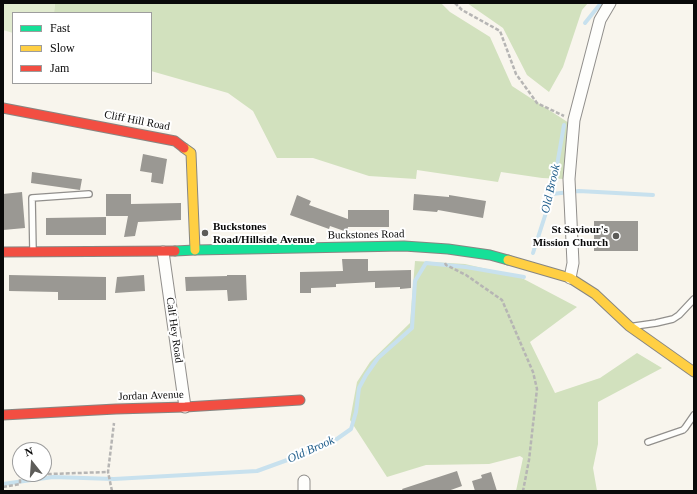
<!DOCTYPE html>
<html>
<head>
<meta charset="utf-8">
<style>
  body { margin:0 }
  #map { position:relative; width:697px; height:494px; overflow:hidden; background:#f8f5ed; font-family:Georgia,serif }
  canvas { display:block }
  .frame { position:absolute; inset:0; border:4px solid #090909; pointer-events:none }
  .legend { position:absolute; left:12px; top:12px; width:140px; height:72px; box-sizing:border-box; background:#fff; border:1px solid #9d9d9d; margin:0; padding:5px 7px; list-style:none; font-size:12px; color:#090909 }
  .legend li { display:flex; align-items:center; gap:8px; height:20px }
  .legend b { width:20px; border:1px solid #9d9d9d }
  .north { position:absolute; left:12px; top:442px; width:40px; height:40px; box-sizing:border-box; background:#fff; border:1px solid #9d9d9d; border-radius:50%; rotate:343deg; font-size:11px; font-weight:700; line-height:16px; text-align:center; color:#090909 }
  .north::after { content:''; display:block; margin:auto; width:14px; height:18px; background:#5d5c59; clip-path:polygon(50% 0,100% 100%,50% 72%,0 100%) }
</style>
</head>
<body>
<div id="map">
<canvas width="697" height="494"></canvas>
<div class="frame"></div>
<ul class="legend">
<li><b style="height:5px;background:#16e098"></b>Fast</li>
<li><b style="height:5px;background:#ffcf43"></b>Slow</li>
<li><b style="height:5px;background:#f24e42"></b>Jam</li>
</ul>
<div class="north">N</div>
</div>
<script>
const context = document.querySelector('canvas').getContext('2d');
context.lineJoin = 'round';
function fill(path, color) { context.fillStyle = color; context.fill(path, 'evenodd'); }
const poly = rows => new Path2D(rows.map(r => 'M' + r).join(''));
function strokePath(path, color, width, dash) { context.strokeStyle = color; context.lineWidth = width; context.lineCap = dash ? 'butt' : 'round'; context.setLineDash(dash || []); context.stroke(path); }
function write(font, color, halo, rows, align = 'center') {
  context.font = font + ' Georgia,serif'; context.lineWidth = 4; context.setLineDash([]); context.textBaseline = 'middle'; context.strokeStyle = halo; context.fillStyle = color; for (const [text, x, y, turn = 0] of rows) {
    context.save(); context.translate(x, y); context.rotate((+turn || 0) * Math.PI / 180); context.textAlign = isNaN(turn) ? turn : align; if (halo) context.strokeText(text, 0, 0); context.fillText(text, 0, 0); context.restore();
  }
}
fill(poly([
  [3,3,55,3,54,13,13,13,13,33,3,30]
]), '#e1ebcf');
fill(poly([
  [55,3,441,3,450,12,490,37,512,86,569,123,565,179,542,178,501,172,498,182,417,170,416,179,369,176,313,158,277,158,253,111,228,93,151,71,151,13,54,13],
  [467,3,588,3,582,10,563,67,549,92,527,75,503,28],
  [415,261,465,264,518,276,577,307,530,342,555,393,600,378,637,353,662,368,598,402,598,444,593,468,597,491,516,491,523,458,520,456,489,464,426,465,387,477,350,420,357,382,370,362,410,323]
]), '#d2e1be');
strokePath(poly([
  [585,23,601,3],
  [552,194,579,191,653,195],
  [533,253,552,194,564,125],
  [3,484,53,477,114,479,257,471,301,455,334,441,351,429,356,412,359,388,366,375,378,358,412,328,415,281,426,263,466,267,524,277]
]), '#c8e1ee', 4);
fill(poly([
  [143,154,167,159,163,184,151,182,152,173,140,171],
  [32,172,82,179,80,190,31,183],
  [22,192,25,228,3,230,3,194],
  [106,194,131,194,131,204,181,203,181,220,138,222,135,236,124,237,128,216,106,216],
  [414,194,449,197,449,195,486,201,483,218,438,210,437,212,413,210],
  [297,195,311,201,309,205,348,219,348,210,389,210,389,227,348,227,347,232,330,226,329,229,290,215],
  [106,217,106,235,46,235,46,218],
  [594,221,638,221,638,251,594,251],
  [342,259,368,259,368,271,411,270,411,288,400,289,400,287,375,288,375,282,336,284,336,287,311,288,311,293,300,293,300,272,343,271],
  [9,275,106,277,106,300,58,300,58,292,9,291],
  [144,275,145,291,115,293,117,277],
  [227,275,246,275,247,300,228,301,227,290,186,291,185,277,227,276],
  [457,471,462,486,448,491,403,491,402,489],
  [491,472,497,491,475,491,472,481,482,478,481,475]
]), '#9a9893');
const lane = poly([
  [33,251,32,198,89,194],
  [635,326,656,323,673,319,679,315,694,299],
  [648,442,683,430,685,428,694,415]
]);
const street = poly([
  [163,252,185,407],
  [570,278,573,263,569,179,574,120,600,20,610,3],
  [304,481,304,491]
]);
const fast = poly([
  [175,251,195,250,404,246,448,249,490,255,508,260]
]);
const slow = poly([
  [184,148,191,153,195,250],
  [508,260,570,278,595,294,629,326,694,372]
]);
const jam = poly([
  [3,108,175,141,184,148],
  [3,252,175,251],
  [3,415,116,409,185,407,300,400]
]);
strokePath(lane, '#918f8c', 8);
strokePath(street, '#918f8c', 13);
strokePath(fast, '#878682', 11);
strokePath(slow, '#878682', 11);
strokePath(jam, '#878682', 11);
strokePath(poly([
  [455,3,462,10,500,31,516,74,537,103,564,116],
  [445,263,446,265,466,275,502,300,533,372,537,389,529,460,523,491],
  [3,487,20,484,20,475,108,472],
  [112,491,108,472,114,423]
]), '#b6b5b4', 2.5, [4, 2]);
strokePath(lane, '#fefefc', 5.5);
strokePath(street, '#fefefc', 11);
strokePath(fast, '#16e098', 9);
strokePath(slow, '#ffcf43', 9);
strokePath(jam, '#f24e42', 9);
for (const [x, y, r, color] of [
  [205,233,4,"#5d5c59"],
  [616,236,4,"#5d5c59"]
]) { const dot = new Path2D(); dot.arc(x, y, r, 0, 2 * Math.PI); context.fillStyle = color; context.fill(dot); strokePath(dot, '#fff', 1.5); }
write('11px', '#090909', '#fff', [
  ["Cliff Hill Road",137,121,11],
  ["Buckstones Road",366,235,-1],
  ["Calf Hey Road",174,330,82],
  ["Jordan Avenue",151,396,-2]
]);
write('bold 11px', '#090909', '#fff', [
  ["Buckstones",213,227],
  ["Road/Hillside Avenue",213,240],
  ["St Saviour's",608,230,"right"],
  ["Mission Church",608,243,"right"]
], 'left');
write('italic 12px', '#225f8c', '#fff', [
  ["Old Brook",551,189,-77],
  ["Old Brook",311,450,-24]
]);
</script>
</body>
</html>
